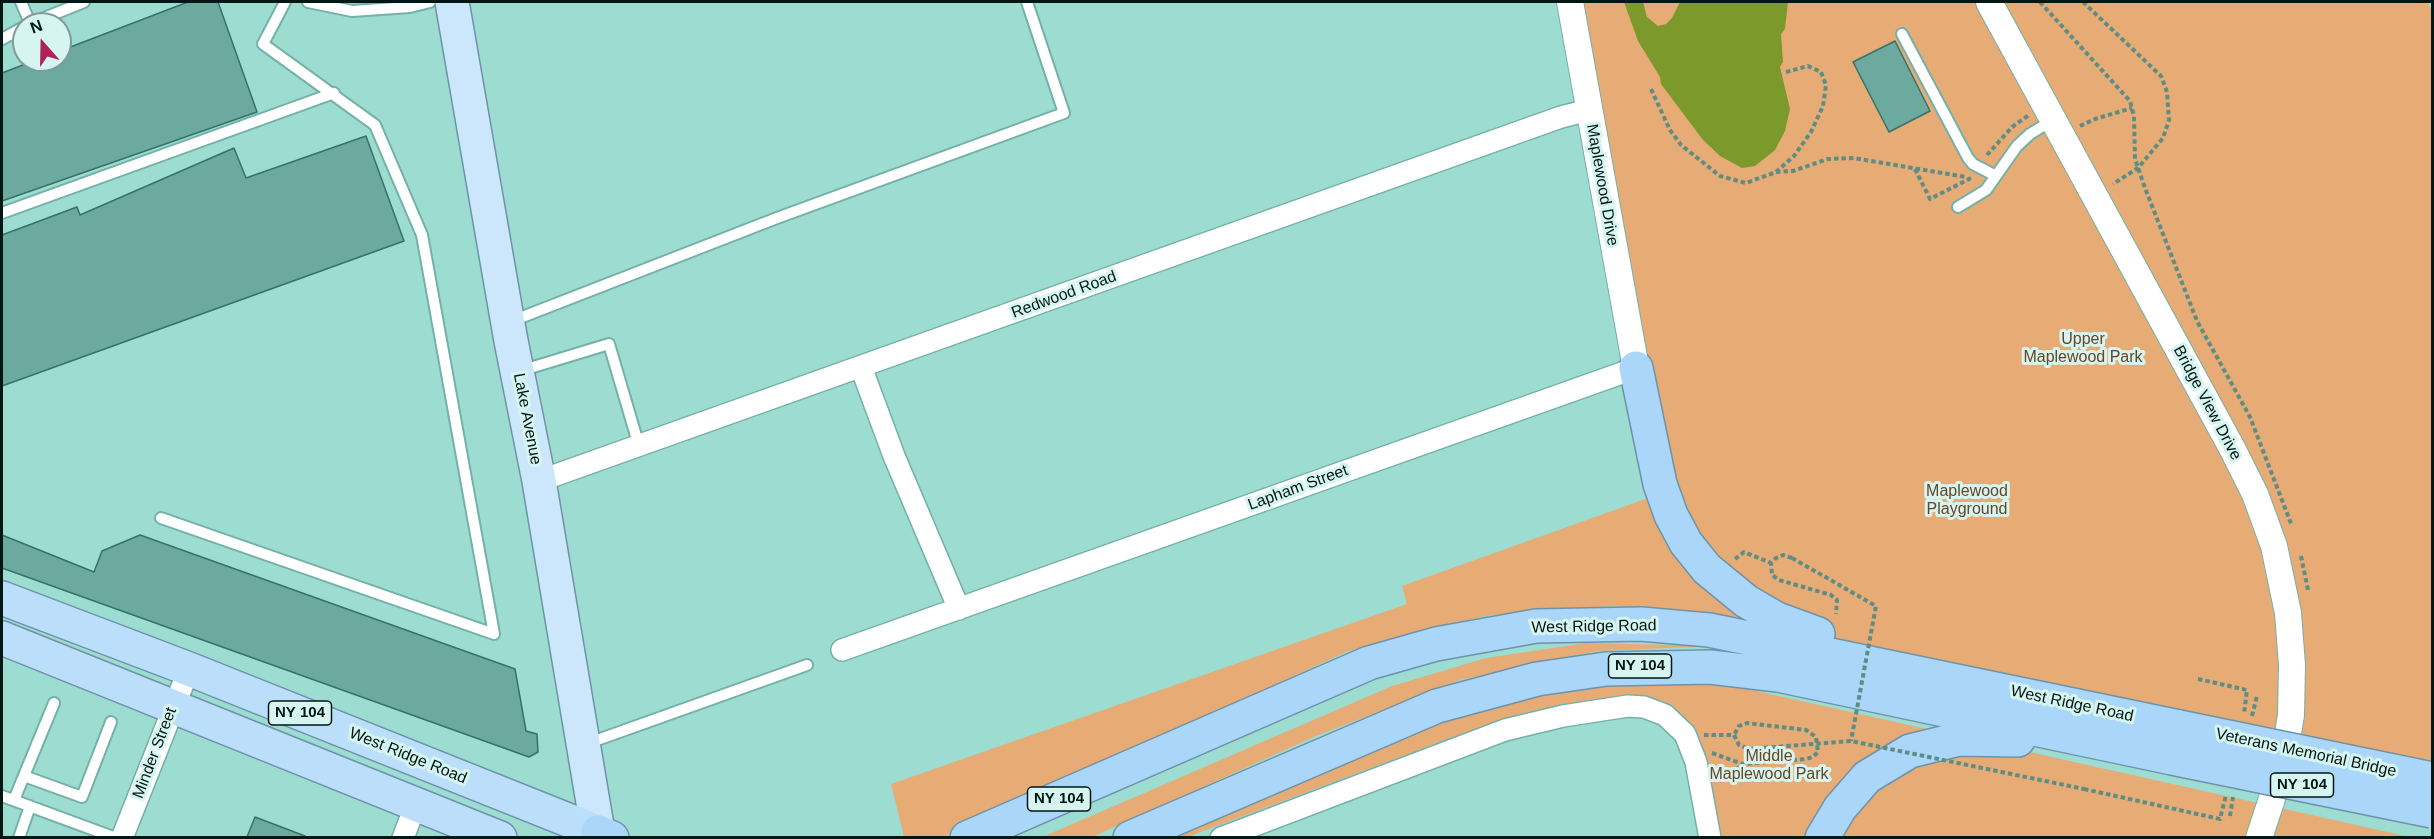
<!DOCTYPE html>
<html>
<head>
<meta charset="utf-8">
<style>
  body { margin:0 }
  #map { position:relative; width:2434px; height:839px; overflow:hidden; background:#9ddcd1; font-family:Helvetica,sans-serif }
  canvas { display:block }
  .frame { position:absolute; inset:0; border:3px solid #001714; pointer-events:none }
  .north { position:absolute; left:12px; top:12px; width:60px; height:60px; box-sizing:border-box; background:#d7f5f0; border:2px solid #819c98; border-radius:50%; rotate:340deg; font-size:16px; font-weight:700; line-height:24px; text-align:center; color:#001714 }
  .north::after { content:''; display:block; margin:auto; width:21px; height:27px; background:#af2159; clip-path:polygon(50% 0,100% 100%,50% 72%,0 100%) }
</style>
</head>
<body>
<div id="map">
<canvas width="2434" height="839"></canvas>
<div class="frame"></div>
<div class="north">N</div>
</div>
<script>
const context = document.querySelector('canvas').getContext('2d');
context.lineJoin = 'round';
function fill(path, color) { context.fillStyle = color; context.fill(path, 'evenodd'); }
const poly = rows => new Path2D(rows.map(r => 'M' + r).join(''));
function strokePath(path, color, width, dash) { context.strokeStyle = color; context.lineWidth = width; context.lineCap = dash ? 'butt' : 'round'; context.setLineDash(dash || []); context.stroke(path); }
function write(font, color, halo, rows, align = 'center') {
  context.font = font + ' Helvetica,sans-serif'; context.lineWidth = 6; context.setLineDash([]); context.textBaseline = 'middle'; context.strokeStyle = halo; context.fillStyle = color; for (const [text, x, y, turn = 0] of rows) {
    context.save(); context.translate(x, y); context.rotate((+turn || 0) * Math.PI / 180); context.textAlign = isNaN(turn) ? turn : align; if (halo) context.strokeText(text, 0, 0); context.fillText(text, 0, 0); context.restore();
  }
}
fill(poly([
  [1570,2,2427,2,2432,11,2432,779,1984,684,1817,634,1686,543],
  [1651,497,1702,584,1742,618,1614,606,1491,615,1433,627,1346,652,943,837,904,837,891,784,1407,604,1402,586],
  [1586,643,1717,646,1598,651,1460,680,1316,736,1092,837,1040,838,1392,686,1486,658],
  [1636,683,1703,683,1734,686,2410,837,1710,837,1689,723,1668,704,1640,696,1623,696,1519,716,1467,732,1187,837,1171,838,1435,724,1548,693]
]), '#e7ac75');
fill(poly([
  [1624,2,1643,2,1647,17,1658,26,1666,24,1672,18,1680,2,1788,2,1785,29,1781,34,1783,62,1780,67,1790,109,1785,131,1775,150,1755,166,1742,168,1720,156,1703,140,1661,84,1660,77,1638,41]
]), '#7c992b');
const building = poly([
  [188,2,218,2,257,112,2,201,2,73,36,60,60,60,60,51,188,2],
  [1895,41,1930,111,1889,132,1853,62,1895,41],
  [366,136,404,241,2,386,2,235,77,207,80,215,234,148,246,178,366,136],
  [2,535,94,572,102,551,140,535,515,669,526,731,537,734,538,752,529,757,2,568,2,535],
  [255,817,305,836,305,837,247,837,255,817]
]);
fill(building, '#6ca99f');
strokePath(building, '#357269', 1.5);
const service = poly([
  [21,2,30,23],
  [308,2,352,11,410,7,430,2],
  [29,24,84,2],
  [1902,34,1968,158,1973,164,1996,176],
  [2,39,24,27],
  [1958,207,1986,190,2017,146,2030,134,2053,120],
  [2,213,334,93],
  [512,321,777,218,1064,113,1027,2],
  [520,371,609,344,639,446],
  [161,518,494,634,422,235,375,125,263,44,285,2],
  [586,744,807,665],
  [24,776,82,797,111,722],
  [2,796,116,838],
  [14,800,54,703],
  [19,838,30,806]
]);
const minor = poly([
  [861,367,894,456,959,609],
  [539,481,1561,117,1589,110],
  [842,650,1636,368],
  [122,838,189,669],
  [403,838,416,804],
  [1221,838,1505,730,1563,716,1628,706,1644,707,1665,715,1685,734,1696,762,1710,838]
]);
const tertiary = poly([
  [1570,2,1636,368],
  [1989,2,2233,450,2255,494,2274,546,2288,613,2292,665,2291,715,2283,765,2259,838]
]);
const primary = poly([
  [452,2,511,341,539,481,599,838]
]);
const trunk = poly([
  [2,598,189,669,598,832],
  [2,638,500,838]
]);
const motorway = poly([
  [1636,368,1660,484,1671,515,1686,543,1707,569,1746,601,1777,619,1818,634],
  [598,832,612,838],
  [967,838,1369,663,1436,644,1536,626,1641,624,1709,630,2179,727],
  [1130,838,1437,706,1537,679,1606,669,1710,667,1778,675,2172,758],
  [1822,838,1840,808,1867,777,1910,751,1959,739,2018,740]
]);
strokePath(service, '#74b1a8', 14);
strokePath(minor, '#74b1a8', 24);
strokePath(tertiary, '#74b1a8', 28);
strokePath(primary, '#6e93a9', 36);
strokePath(trunk, '#6e93a9', 36);
strokePath(motorway, '#6e93a9', 36);
strokePath(poly([
  [2040,2,2130,101,2134,116,2135,159,2145,188,2197,321,2250,417,2292,526],
  [2083,2,2161,76,2167,92,2169,120,2163,138,2138,168,2113,184],
  [1651,89,1670,130,1681,145,1720,176,1746,183,1776,172,1794,156,1811,132,1823,106,1826,85,1821,72,1808,66,1786,72],
  [2080,126,2095,119,2132,108],
  [1987,155,2012,127,2029,115],
  [1915,169,1930,199,1971,178],
  [1776,172,1793,171,1828,159,1854,158,1966,177],
  [2301,556,2308,590],
  [1792,558,1783,555,1776,558,1771,563,1772,575,1779,580,1831,595,1837,600,1836,614],
  [1735,559,1744,552,1771,563],
  [2198,679,2247,690,2244,714],
  [2252,716,2257,696],
  [1704,735,1734,735,1739,745,1749,749],
  [1712,753,1743,764,1806,759,1813,757,1818,752,1816,737,1806,730,1747,723,1739,726,1734,735],
  [1719,781,1742,765],
  [2084,789,2220,819,2226,795],
  [2230,816,2233,797]
]), '#5e8d85', 4, [4.5, 3]);
strokePath(service, '#fff', 10);
strokePath(minor, '#fff', 21);
strokePath(tertiary, '#fff', 26);
strokePath(primary, '#cce6fb', 33);
strokePath(trunk, '#bbdefa', 33);
strokePath(motorway, '#aad6f9', 33);
const motorwayBridge = poly([
  [2179,727,2432,779],
  [2172,758,2432,811]
]);
strokePath(motorwayBridge, '#6e93a9', 36, []);
strokePath(poly([
  [1792,558,1876,606,1851,741],
  [1749,749,1851,741,2084,789]
]), '#5e8d85', 4, [4.5, 3]);
strokePath(motorwayBridge, '#aad6f9', 33);
for (const [x, y, w] of [
  [1640,666,63],
  [300,713,63],
  [2302,785,63],
  [1059,799,63]
]) { const box = new Path2D(); box.roundRect(x - w / 2, y - 12, w, 24, 4.5); context.fillStyle = '#d7f5f0'; context.fill(box); strokePath(box, '#001714', 1.5); }
write('bold 15px', '#001714', null, [
  ["NY 104",1640,666],
  ["NY 104",300,713],
  ["NY 104",2302,785],
  ["NY 104",1059,799]
]);
write('16px', '#001714', '#d7f5f0', [
  ["Maplewood Drive",1602,185,80],
  ["Redwood Road",1064,295,-20],
  ["Bridge View Drive",2207,403,62],
  ["Lake Avenue",527,419,79],
  ["Lapham Street",1298,488,-20],
  ["West Ridge Road",1594,627,-1],
  ["West Ridge Road",2072,704,12],
  ["Minder Street",155,753,-69],
  ["Veterans Memorial Bridge",2306,753,12],
  ["West Ridge Road",408,756,22]
]);
write('16px', '#684524', '#d7f5f0', [
  ["Upper",2083,340],
  ["Maplewood Park",2083,358],
  ["Maplewood",1967,492],
  ["Playground",1967,510],
  ["Middle",1769,757],
  ["Maplewood Park",1769,775]
]);
</script>
</body>
</html>
